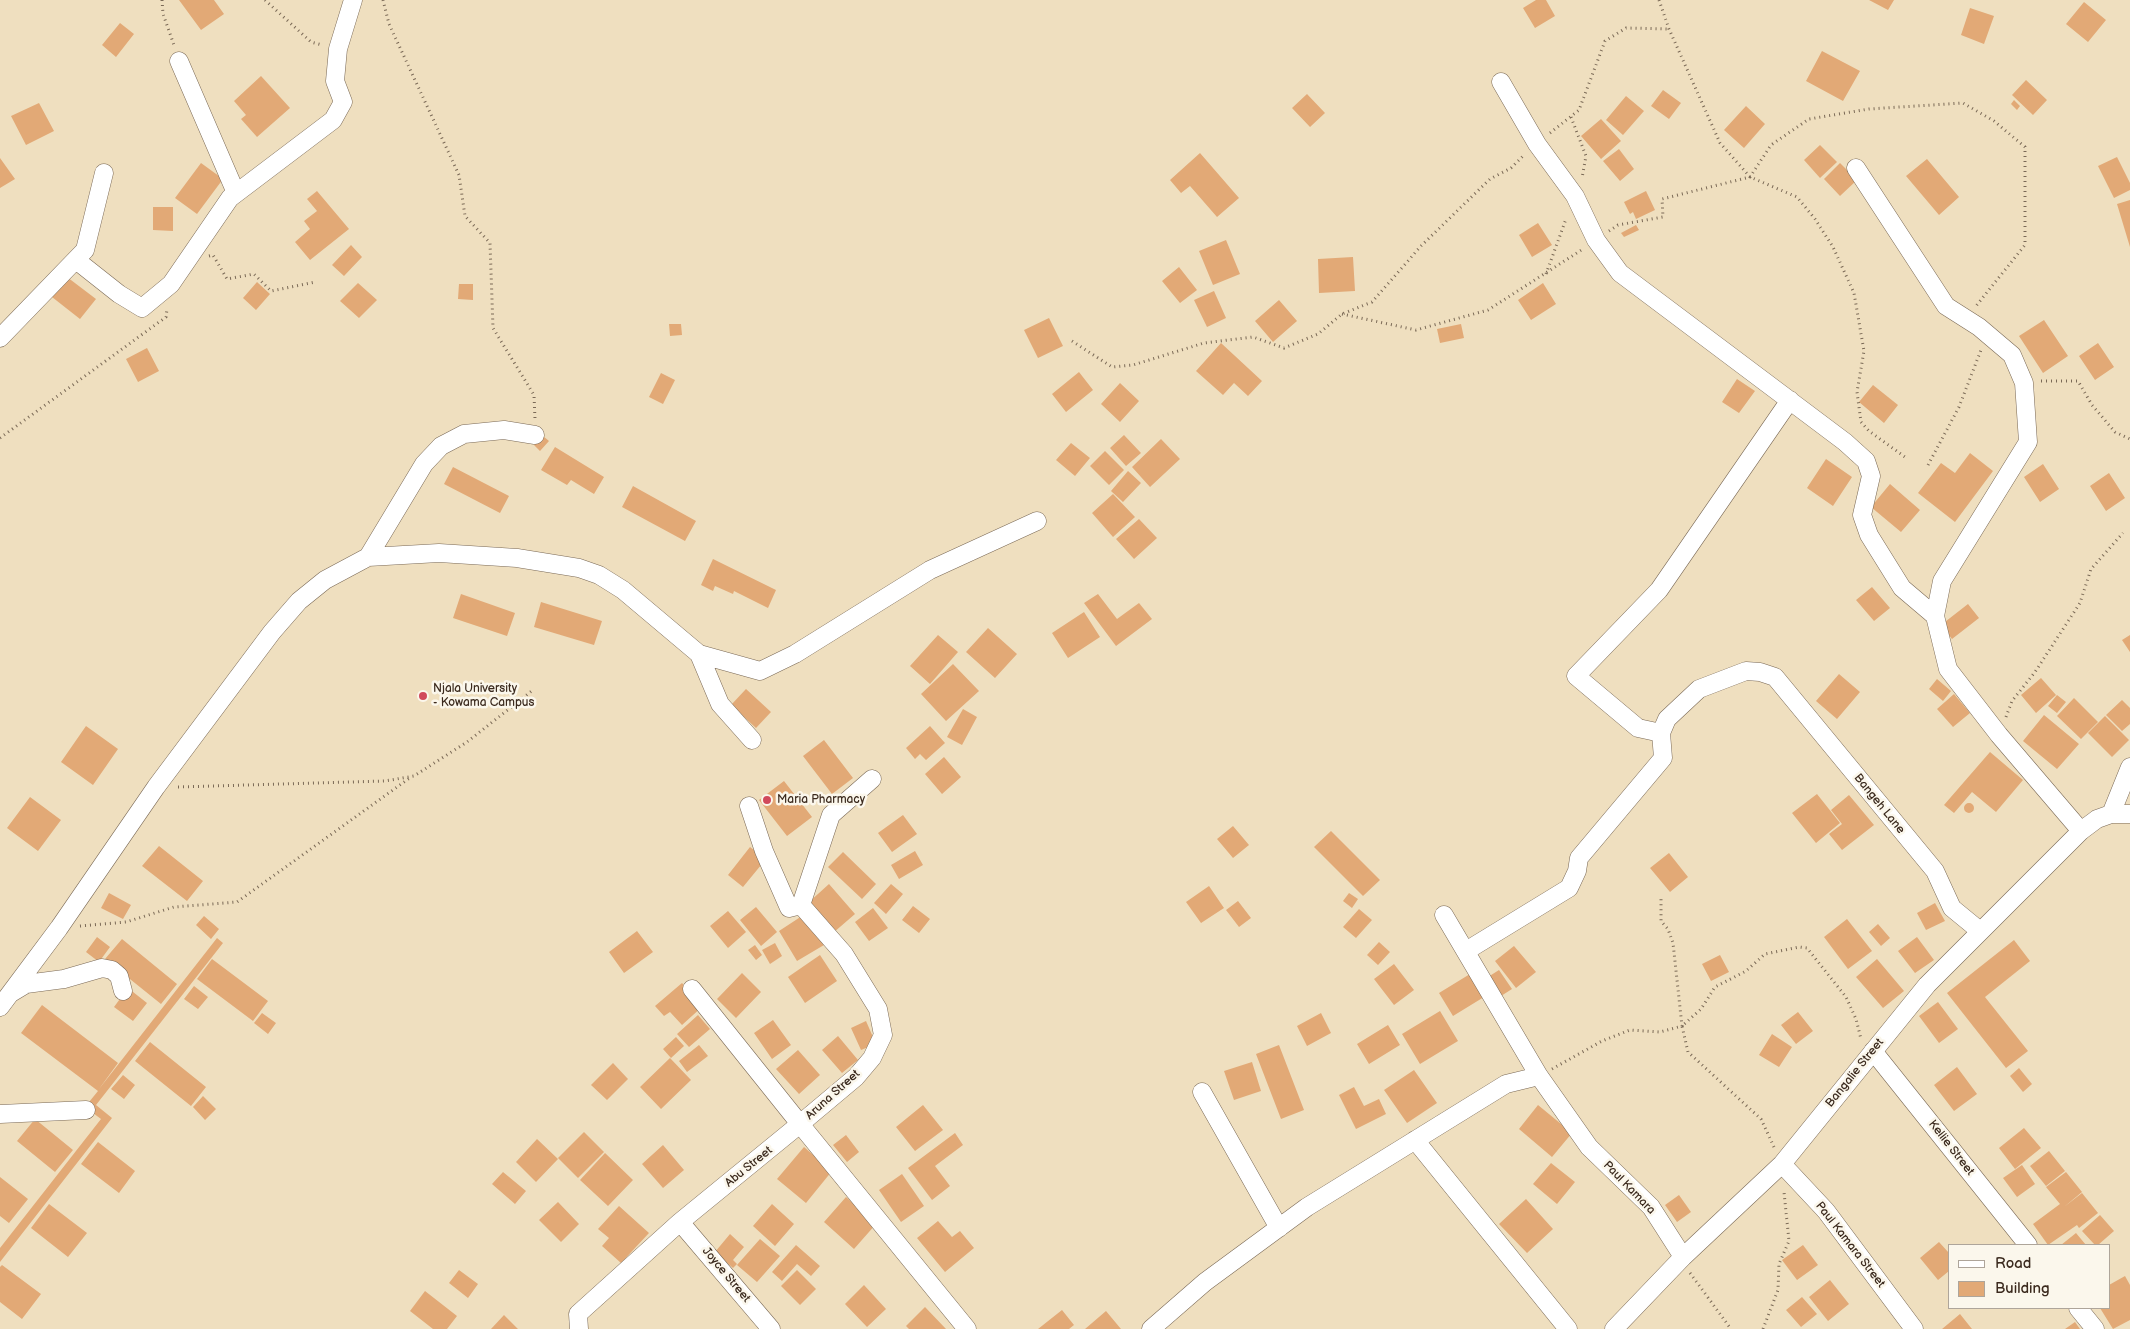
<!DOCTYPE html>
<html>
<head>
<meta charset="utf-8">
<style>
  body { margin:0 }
  #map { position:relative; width:2130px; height:1329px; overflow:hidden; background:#efdfbf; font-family:"Balsamiq Sans",sans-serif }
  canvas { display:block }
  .legend { position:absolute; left:1948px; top:1244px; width:162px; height:65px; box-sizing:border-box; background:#fbf7ec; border:1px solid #aea59a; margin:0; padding:6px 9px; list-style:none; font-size:15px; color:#3b2a1e }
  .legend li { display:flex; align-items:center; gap:10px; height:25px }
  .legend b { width:25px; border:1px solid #aea59a }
</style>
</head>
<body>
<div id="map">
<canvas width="2130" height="1329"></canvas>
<ul class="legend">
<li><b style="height:6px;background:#fff"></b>Road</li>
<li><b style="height:14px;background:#e2a976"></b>Building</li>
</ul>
</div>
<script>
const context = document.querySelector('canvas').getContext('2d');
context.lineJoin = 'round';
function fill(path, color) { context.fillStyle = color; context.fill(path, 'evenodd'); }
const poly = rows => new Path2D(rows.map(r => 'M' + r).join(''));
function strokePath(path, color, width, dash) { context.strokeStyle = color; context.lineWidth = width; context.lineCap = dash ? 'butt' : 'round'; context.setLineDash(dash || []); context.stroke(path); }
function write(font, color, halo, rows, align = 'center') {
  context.font = font + ' "Balsamiq Sans",sans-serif'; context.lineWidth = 5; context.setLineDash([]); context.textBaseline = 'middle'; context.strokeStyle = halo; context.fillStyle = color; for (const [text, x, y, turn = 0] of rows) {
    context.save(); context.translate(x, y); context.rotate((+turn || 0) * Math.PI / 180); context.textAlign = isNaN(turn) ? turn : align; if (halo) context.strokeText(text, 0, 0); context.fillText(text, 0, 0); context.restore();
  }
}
fill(poly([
  [179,0,214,0,224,14,201,30],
  [1536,0,1546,0,1555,16,1535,28,1523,8],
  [1869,0,1894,0,1888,10],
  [2084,2,2106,20,2088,42,2066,24],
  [1970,8,1994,16,1984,44,1961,35],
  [120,23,134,34,116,57,102,45],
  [1822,51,1860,71,1843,101,1806,81],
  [261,76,290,108,257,137,241,119,246,115,234,101],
  [2026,80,2047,100,2033,115,2012,95],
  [1663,90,1681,103,1669,119,1651,106],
  [1307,94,1325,113,1310,127,1292,108],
  [1626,96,1644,111,1623,135,1606,120],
  [2014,100,2020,106,2017,110,2011,104],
  [39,103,54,131,26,145,11,116],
  [1746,106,1765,124,1744,148,1724,130],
  [1601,119,1621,141,1601,159,1581,136],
  [1820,145,1837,162,1820,178,1804,160],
  [1619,149,1634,169,1620,181,1603,161],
  [1200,153,1239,198,1217,217,1190,186,1181,193,1170,180],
  [2117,157,2130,183,2130,190,2114,198,2098,166],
  [0,158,15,179,0,188],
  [1927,159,1959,197,1939,215,1906,176],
  [201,163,223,179,197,214,175,198],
  [1840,163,1857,180,1840,196,1824,179],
  [317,191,349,229,310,260,295,242,310,229,304,221,317,211,307,199],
  [1646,191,1655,210,1636,219,1633,212,1630,214,1624,202],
  [2130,200,2130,247,2117,204],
  [153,207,173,207,173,231,153,230],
  [1538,223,1552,245,1532,257,1519,235],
  [1636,225,1639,230,1624,237,1621,233],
  [1226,240,1240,274,1213,285,1199,251],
  [351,245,362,257,344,276,332,265],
  [1353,257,1355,291,1319,293,1318,259],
  [1179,267,1197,290,1180,303,1162,281],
  [67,277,96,299,80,319,52,297],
  [257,282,270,294,256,310,243,298],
  [358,283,377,300,359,318,340,301],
  [1543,283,1556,304,1531,320,1518,300],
  [459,284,473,284,473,300,458,299],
  [1214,291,1226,318,1207,327,1194,300],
  [1279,300,1297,321,1273,342,1255,321],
  [1049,318,1063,346,1038,358,1024,330],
  [2044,320,2068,356,2043,373,2019,336],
  [669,324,681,324,682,335,670,336],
  [1461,324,1464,338,1440,343,1437,329],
  [1221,343,1262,381,1248,396,1234,383,1223,395,1196,371],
  [2098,343,2114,367,2095,380,2079,356],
  [147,348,159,371,138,382,126,359],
  [1079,372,1093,390,1066,412,1052,394],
  [661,373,675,380,663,404,649,397],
  [1737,379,1755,391,1739,413,1722,402],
  [1120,383,1139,401,1120,422,1101,404],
  [1873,385,1898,405,1884,423,1859,402],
  [1124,435,1141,453,1126,466,1110,448],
  [543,436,549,441,540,451,534,445],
  [1161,439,1180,459,1150,487,1132,467],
  [1071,443,1090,458,1075,476,1056,460],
  [555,447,604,477,594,494,571,480,567,485,541,470],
  [1105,451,1124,470,1109,485,1090,466],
  [1970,453,1993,471,1955,522,1918,493,1941,463,1955,473],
  [1826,459,1852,477,1833,506,1807,488],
  [2043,464,2059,489,2040,502,2024,477],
  [453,467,509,496,500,513,444,484],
  [1128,471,1141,483,1123,502,1111,491],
  [2109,473,2125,498,2106,511,2090,486],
  [1890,484,1920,510,1901,532,1871,507],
  [633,486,696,521,685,541,622,507],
  [1113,494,1135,517,1113,537,1092,513],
  [1139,519,1157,538,1134,559,1116,539],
  [713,559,776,590,768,608,734,591,733,594,715,586,713,591,701,585],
  [1872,587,1890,608,1874,621,1856,600],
  [461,594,515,613,507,636,453,618],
  [1098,594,1117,619,1139,603,1152,619,1116,646,1084,603],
  [541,602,602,621,594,645,534,627],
  [1968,604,1979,618,1952,639,1941,625],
  [1084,612,1100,637,1068,658,1052,633],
  [988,628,1017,654,995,678,966,652],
  [938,635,958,652,930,684,910,666],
  [2130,635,2130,652,2122,640],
  [953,664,979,691,946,721,921,694],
  [1839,674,1860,692,1837,719,1816,701],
  [2041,678,2056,695,2036,713,2021,695],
  [1937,679,1951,691,1943,701,1929,689],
  [746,689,771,712,756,728,731,705],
  [1954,694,1970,713,1953,727,1937,709],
  [2057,695,2066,702,2057,713,2048,706],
  [2074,698,2098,722,2081,739,2057,716],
  [2122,700,2130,708,2130,724,2122,731,2106,715],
  [963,709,977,717,962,745,947,737],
  [2044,715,2079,744,2057,769,2023,741],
  [2105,716,2129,740,2112,757,2088,733],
  [86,726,118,749,93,785,61,762],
  [930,726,945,743,926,760,920,754,915,759,906,748],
  [824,740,853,778,832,794,803,756],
  [1990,752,2023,780,1996,812,1972,792,1954,813,1944,805],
  [944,757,961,777,942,794,925,774],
  [784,781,812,817,787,836,759,800],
  [819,794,824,799,820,804,814,800],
  [1817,794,1840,823,1816,843,1792,813],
  [1849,795,1874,825,1842,850,1829,834,1842,824,1831,810],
  [30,797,61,820,38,851,7,828],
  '1964 808a5 5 0 1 1 10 0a5 5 0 1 1-10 0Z',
  [903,815,917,834,892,852,878,833],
  [1233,826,1249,845,1233,858,1217,839],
  [1331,831,1380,880,1363,896,1314,847],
  [159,846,203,881,187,901,142,866],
  [750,847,766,859,743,887,728,875],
  [915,851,923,865,899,879,891,865],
  [843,852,876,884,862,899,828,867],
  [1669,853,1688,877,1670,892,1650,868],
  [829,884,855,914,833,933,808,903],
  [891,884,903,894,886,914,874,903],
  [1209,886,1224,908,1201,923,1186,902],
  [109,893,131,905,123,919,101,908],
  [1349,893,1358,899,1352,908,1343,901],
  [1238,901,1251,918,1239,927,1226,910],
  [1935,903,1945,921,1926,930,1917,913],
  [913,906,930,919,919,933,902,920],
  [756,907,777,932,761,946,740,920],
  [873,908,888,928,869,941,855,922],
  [1359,909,1372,920,1356,938,1343,927],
  [728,911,746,932,728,948,710,926],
  [805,914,824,945,797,961,779,931],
  [204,916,219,929,211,939,196,925],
  [1847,919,1872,951,1848,969,1824,937],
  [1878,924,1890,938,1881,946,1869,932],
  [637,931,653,952,624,973,609,952],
  [97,937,110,947,99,962,86,952],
  [1917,937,1934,960,1915,973,1898,951],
  [217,938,223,943,96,1105,112,1118,0,1262,0,1248,101,1119,85,1107,98,1091,21,1033,42,1005,118,1063,99,1089],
  [122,939,177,984,161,1004,105,959],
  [2014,940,2030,961,1985,997,2028,1051,2006,1068,1947,993],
  [1379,942,1390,952,1378,965,1367,955],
  [775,943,782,956,770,964,762,950],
  [755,945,762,955,756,960,748,950],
  [1514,946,1536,972,1516,988,1495,961],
  [820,955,837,981,805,1003,788,977],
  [1720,955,1729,972,1711,981,1702,964],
  [212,959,268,1001,253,1021,197,979],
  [1877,959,1904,991,1883,1008,1856,977],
  [1394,964,1414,990,1394,1005,1374,979],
  [1499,970,1512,989,1501,996,1488,977],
  [742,973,761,992,736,1018,717,999],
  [1470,974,1484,997,1453,1016,1439,993],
  [682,983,703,1006,682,1025,670,1012,664,1016,655,1006],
  [194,986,208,997,198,1009,184,999],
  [128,988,147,1003,133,1021,114,1007],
  [1938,1002,1958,1029,1939,1043,1919,1016],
  [1440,1011,1458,1041,1420,1064,1402,1034],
  [1798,1012,1813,1031,1796,1044,1781,1025],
  [262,1013,276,1023,268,1034,254,1023],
  [1321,1013,1331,1033,1307,1046,1297,1026],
  [698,1015,710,1029,689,1047,677,1034],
  [773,1020,791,1045,772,1059,754,1033],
  [866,1021,876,1044,861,1050,851,1028],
  [1388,1025,1400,1045,1369,1064,1357,1044],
  [1772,1034,1792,1047,1779,1067,1759,1055],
  [838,1036,858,1060,842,1073,822,1050],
  [676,1037,684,1046,671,1058,663,1049],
  [150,1042,206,1087,191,1106,135,1061],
  [699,1045,708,1056,687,1072,679,1061],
  [1279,1045,1304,1110,1281,1119,1256,1054],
  [798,1050,820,1075,799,1094,776,1069],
  [670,1058,691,1080,661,1109,640,1087],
  [1252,1062,1261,1091,1234,1100,1224,1071],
  [613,1063,628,1079,607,1100,591,1085],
  [1957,1067,1977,1094,1954,1111,1934,1085],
  [2019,1068,2032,1084,2023,1092,2010,1076],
  [1414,1070,1437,1103,1407,1123,1384,1090],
  [123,1075,135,1085,124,1099,111,1089],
  [1354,1087,1364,1106,1379,1099,1386,1114,1356,1129,1339,1095],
  [203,1096,216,1109,205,1120,193,1107],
  [923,1105,943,1130,915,1151,896,1127],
  [1538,1105,1572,1133,1552,1157,1519,1129],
  [35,1119,73,1150,55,1172,17,1141],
  [2024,1128,2041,1148,2015,1169,1999,1148],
  [584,1132,604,1152,578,1178,558,1158],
  [955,1133,963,1145,935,1166,950,1186,932,1200,908,1168],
  [846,1135,859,1152,847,1162,833,1145],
  [537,1139,558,1159,536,1182,516,1162],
  [98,1142,135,1171,119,1193,81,1164],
  [663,1145,684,1170,663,1188,642,1164],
  [804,1147,832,1171,806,1203,777,1179],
  [2049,1151,2065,1171,2046,1186,2030,1166],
  [605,1153,633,1180,608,1206,580,1180],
  [1551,1163,1575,1182,1557,1204,1533,1184],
  [2022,1165,2035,1184,2017,1197,2003,1178],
  [503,1172,526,1191,515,1204,492,1184],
  [2066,1172,2082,1192,2064,1207,2082,1193,2098,1213,2079,1228,2077,1225,2048,1245,2033,1224,2060,1204,2046,1187],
  [902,1174,924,1206,901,1222,879,1190],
  [0,1177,28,1199,9,1223,0,1216],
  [1679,1195,1691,1212,1677,1222,1665,1205],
  [846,1197,876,1224,854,1249,824,1222],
  [1526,1199,1553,1229,1527,1253,1499,1224],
  [558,1202,579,1224,561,1242,539,1220],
  [49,1204,87,1233,68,1257,31,1228],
  [772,1204,794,1224,775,1246,753,1226],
  [619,1206,649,1233,621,1263,602,1246,609,1238,598,1229],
  [2100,1215,2114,1231,2098,1245,2095,1245,2082,1231],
  [938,1221,952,1237,960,1231,974,1248,945,1272,917,1238],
  [2076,1233,2086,1245,2061,1245],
  [730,1234,744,1247,733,1260,737,1264,733,1268,715,1252],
  [760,1239,780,1256,757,1282,737,1265],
  [1939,1242,1949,1253,1949,1271,1938,1280,1920,1258],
  [796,1245,820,1266,811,1276,797,1264,782,1281,772,1272],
  [1803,1245,1818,1265,1797,1280,1782,1260],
  [2,1265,41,1294,22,1319,0,1302,0,1267],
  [459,1270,478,1284,468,1298,449,1283],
  [797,1270,816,1289,800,1305,781,1286],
  [2125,1276,2130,1285,2130,1320,2113,1329,2100,1308,2109,1308,2109,1285],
  [1830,1280,1849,1304,1828,1321,1809,1297],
  [864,1285,886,1309,867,1327,845,1304],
  [425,1291,457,1316,447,1329,433,1329,410,1311],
  [1802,1297,1817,1314,1801,1327,1786,1310],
  [925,1307,946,1329,909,1329,906,1326],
  [1062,1310,1074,1325,1069,1329,1038,1329],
  [1106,1311,1121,1329,1085,1329],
  [1960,1314,1972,1329,1942,1329],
  [504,1315,518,1329,491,1329],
  [2075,1322,2080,1329,2065,1329]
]), '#e2a976');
const minor = poly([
  [179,61,236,193],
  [1501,82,1537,144,1575,196,1596,240,1620,273,1845,442,1866,461,1871,476,1862,515,1869,535,1902,588,1935,616],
  [1856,168,1946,306,1979,327,2012,355,2024,383,2028,442,1942,581,1935,616,1948,669,1999,735,2081,831],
  [76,260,119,294,142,308,171,284,230,198,333,120,343,102,335,81,338,49,353,0],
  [0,338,85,250,104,173],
  [368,557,424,464,441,446,464,434,504,430,535,435],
  [699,654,720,704,752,740],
  [1661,733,1638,728,1576,676,1659,590,1790,400],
  [749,806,764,851,789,908,801,905,844,954,878,1009,883,1035,872,1058,856,1077,800,1124,967,1329],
  [2111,814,2130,814],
  [801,905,831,815,872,779],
  [1444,915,1539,1076,1589,1147,1651,1207,1683,1257],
  [1466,951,1569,888,1577,871,1579,858,1663,758,1661,733,1667,719,1699,689,1746,671,1760,672,1775,677,1935,871,1952,908,1980,931],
  [11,993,26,984,64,979,102,968,112,970,119,976,123,991],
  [0,1007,59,928,156,787,272,632,299,601,325,580,368,557,439,553,517,558,579,568,599,575,623,590,699,654,760,671,795,654,930,570,1037,521],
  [1873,1051,2028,1245],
  [1202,1092,1279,1228],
  [0,1114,86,1110],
  [1415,1140,1568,1329],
  [1782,1164,1826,1211,1914,1329],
  [680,1222,771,1329],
  [2078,1308,2095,1329],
  [579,1329,578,1314,680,1222,800,1124,692,989],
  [1151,1329,1205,1282,1307,1207,1506,1084,1539,1076],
  [1614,1329,1683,1257,1782,1164,1927,985,2081,831,2097,819,2111,814,2130,767]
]);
strokePath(minor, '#7a6956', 19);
strokePath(poly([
  [162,0,163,14,174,45],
  [265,0,311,42,322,45],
  [383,0,389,24,459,175,465,216,490,243,493,328,534,395,535,419],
  [1659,0,1669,29,1720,143,1750,177,1797,197,1815,219,1833,247,1854,293,1864,351,1857,392,1861,422,1869,431,1905,457],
  [1571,117,1586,156,1582,178],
  [1550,133,1579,110,1605,41,1626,28,1669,29],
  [1609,231,1618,225,1663,217,1662,199,1750,177,1771,145,1809,119,1869,109,1963,103,1994,121,2025,147,2025,245,1976,306],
  [209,256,213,255,227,279,254,274,271,291,315,282],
  [1546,274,1566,219],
  [1342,314,1416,330,1488,310,1583,249],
  [1072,341,1112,367,1133,365,1204,343,1253,337,1284,348,1318,334,1342,314,1372,302,1421,246,1490,179,1511,168,1524,155],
  [2041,381,2078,381,2092,405,2115,432,2130,439],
  [0,438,166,317,167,309],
  [1928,465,1959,407,1981,350],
  [2006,717,2012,701,2035,672,2080,603,2091,569,2123,533],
  [178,787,385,781,414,776,467,742,533,690],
  [80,926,126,922,174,907,237,902,411,777],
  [1552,1069,1602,1041,1630,1030,1660,1032,1682,1026,1673,943,1668,929,1661,921,1661,897],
  [1774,1147,1761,1119,1688,1052,1682,1026,1701,1009,1715,987,1746,971,1765,954,1799,947,1807,948,1846,997,1856,1019,1861,1039],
  [1690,1273,1731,1329],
  [1763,1329,1778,1290,1779,1264,1789,1241,1784,1192]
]), '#7a6956', 3, [1, 4]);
strokePath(minor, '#fff', 18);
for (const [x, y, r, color] of [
  [423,696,5,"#d1495b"],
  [767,800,5,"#d1495b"]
]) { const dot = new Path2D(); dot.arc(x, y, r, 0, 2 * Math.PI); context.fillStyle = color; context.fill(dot); strokePath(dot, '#fbf7ec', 2); }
write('12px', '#3b2a1e', '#fbf7ec', [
  ["Njala University",433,689],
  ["- Kowama Campus",433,703],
  ["Maria Pharmacy",777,800]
], 'left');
write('12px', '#3b2a1e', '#fbf7ec', [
  ["Bangeh Lane",1879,804,51],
  ["Bangalie Street",1855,1073,-51],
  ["Aruna Street",833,1095,-42],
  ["Kellie Street",1951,1148,52],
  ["Abu Street",749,1167,-39],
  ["Paul Kamara",1629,1188,46],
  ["Paul Kamara Street",1850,1245,52],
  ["Joyce Street",726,1275,50]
]);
</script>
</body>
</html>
